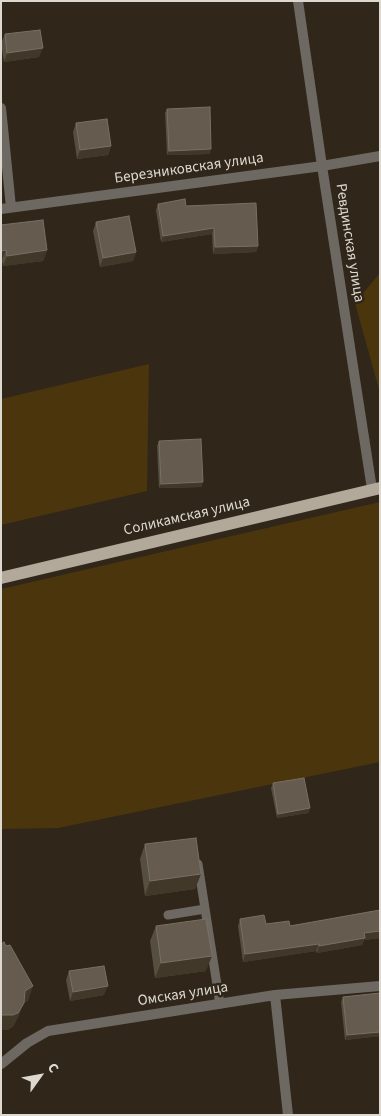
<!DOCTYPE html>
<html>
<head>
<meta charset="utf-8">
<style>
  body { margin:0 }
  #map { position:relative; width:381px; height:1116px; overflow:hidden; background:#30271a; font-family:"Source Sans 3",sans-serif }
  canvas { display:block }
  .frame { position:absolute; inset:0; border:2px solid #ded9d0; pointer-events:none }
  .north { position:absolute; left:15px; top:1051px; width:50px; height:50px; -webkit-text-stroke:4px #30271a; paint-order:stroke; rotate:58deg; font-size:14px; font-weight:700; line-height:20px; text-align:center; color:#ded9d0 }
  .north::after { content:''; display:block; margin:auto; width:18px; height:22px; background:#ded9d0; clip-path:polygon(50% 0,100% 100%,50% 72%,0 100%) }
</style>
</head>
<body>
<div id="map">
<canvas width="381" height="1116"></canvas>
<div class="frame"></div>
<div class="north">С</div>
</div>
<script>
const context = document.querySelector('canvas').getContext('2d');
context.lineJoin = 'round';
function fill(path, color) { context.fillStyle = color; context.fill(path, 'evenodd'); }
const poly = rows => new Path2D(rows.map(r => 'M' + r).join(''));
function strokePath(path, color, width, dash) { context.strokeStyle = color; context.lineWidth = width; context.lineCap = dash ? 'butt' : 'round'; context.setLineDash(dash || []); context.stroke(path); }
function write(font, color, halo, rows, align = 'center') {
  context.font = font + ' "Source Sans 3",sans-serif'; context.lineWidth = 5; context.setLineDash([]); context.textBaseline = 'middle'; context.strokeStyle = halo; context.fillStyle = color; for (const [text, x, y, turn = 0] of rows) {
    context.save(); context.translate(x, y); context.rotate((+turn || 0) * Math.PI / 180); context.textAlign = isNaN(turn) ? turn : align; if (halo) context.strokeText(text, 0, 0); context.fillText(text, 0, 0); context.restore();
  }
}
fill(poly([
  [380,273,380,393,355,303],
  [149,364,147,491,1,525,1,399],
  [380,502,380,762,58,828,1,829,1,589]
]), '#4b350d');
strokePath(poly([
  [198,864,220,1004],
  [168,915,205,909]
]), '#6d6962', 9);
strokePath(poly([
  [298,1,322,166,372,489],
  [1,108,11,207],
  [1,209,322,166,380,156],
  [275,995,288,1115],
  [1,1064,27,1043,48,1031,275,995,380,986]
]), '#6d6962', 10);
strokePath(poly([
  [1,578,380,488]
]), '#b2a99b', 12);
fill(poly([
  [5,34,39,57,4,62,1,43],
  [167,109,210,154,167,155,165,113],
  [76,123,111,146,108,155,77,159,73,132],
  [158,204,186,206,258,246,256,252,213,254,212,234,161,242,156,210],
  [96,222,136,252,133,261,100,267,93,231],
  [1,225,47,250,43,261,3,266,2,260,1,261],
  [159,441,202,487,159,488,157,446],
  [273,783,310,808,308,813,277,818,271,788],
  [145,844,201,874,195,889,145,896,140,859],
  [380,910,380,938,364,940,362,945,317,953,316,951,243,962,238,926,240,919,266,924,290,926],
  [156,926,206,971,155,978,150,941],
  [69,971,104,995,70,1001,66,980],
  [380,993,380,1036,345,1040,341,1002,343,997]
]), '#564e3f');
fill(poly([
  [43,48,39,57,4,62,7,53],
  [111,146,108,155,77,159,80,150],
  [211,149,210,154,167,155,169,151],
  [214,228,212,234,161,242,163,236],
  [258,246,256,252,213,254,215,247],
  [6,250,2,260,1,261,1,251],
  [47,250,43,261,3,266,7,256],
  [136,252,133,261,100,267,103,258],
  [203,482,202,487,159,488,161,484],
  [310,808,308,813,277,818,278,814],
  [201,874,195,889,145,896,150,881],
  [380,931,380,938,364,940,362,945,317,953,319,946,364,933],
  [319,944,316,951,243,962,245,954],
  [212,956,206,971,155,978,161,963],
  [33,986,28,1001,24,1003,18,1018,13,1027,8,1030,1,1030,1,1018,2,1016,25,991],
  [108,986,104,995,70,1001,73,992],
  [380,1032,380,1036,345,1040,347,1035]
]), '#41382a');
const building = poly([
  [40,30,43,48,7,53,5,34,40,30],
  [210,107,211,149,169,151,167,109,210,107],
  [107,119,111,146,80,150,76,123,107,119],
  [1,146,3,167,1,167,1,146],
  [185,199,186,206,256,203,258,246,215,247,214,228,163,236,158,204,185,199],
  [129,216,136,252,103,258,96,222,129,216],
  [43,220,47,250,7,256,6,250,1,251,1,225,43,220],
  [201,439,203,482,161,484,159,441,201,439],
  [304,778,310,808,278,814,273,783,304,778],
  [196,838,201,874,150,881,145,844,196,838],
  [380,910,380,931,364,933,365,938,319,946,319,944,245,954,240,919,264,915,266,924,289,921,290,926,380,910],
  [206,919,212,956,161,963,156,926,206,919],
  [4,942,6,946,10,945,33,986,25,991,24,1003,18,1013,13,1015,1,1015,1,944,4,942],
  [104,966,108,986,73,992,69,971,104,966],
  [380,993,380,1032,347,1035,343,997,380,993]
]);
fill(building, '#655c4f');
strokePath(building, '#787063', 1);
write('15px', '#ded9d0', '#30271a', [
  ["Березниковская улица",189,169,-8],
  ["Ревдинская улица",349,243,81],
  ["Соликамская улица",187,517,-13],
  ["Омская улица",183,995,-9]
]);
</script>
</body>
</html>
